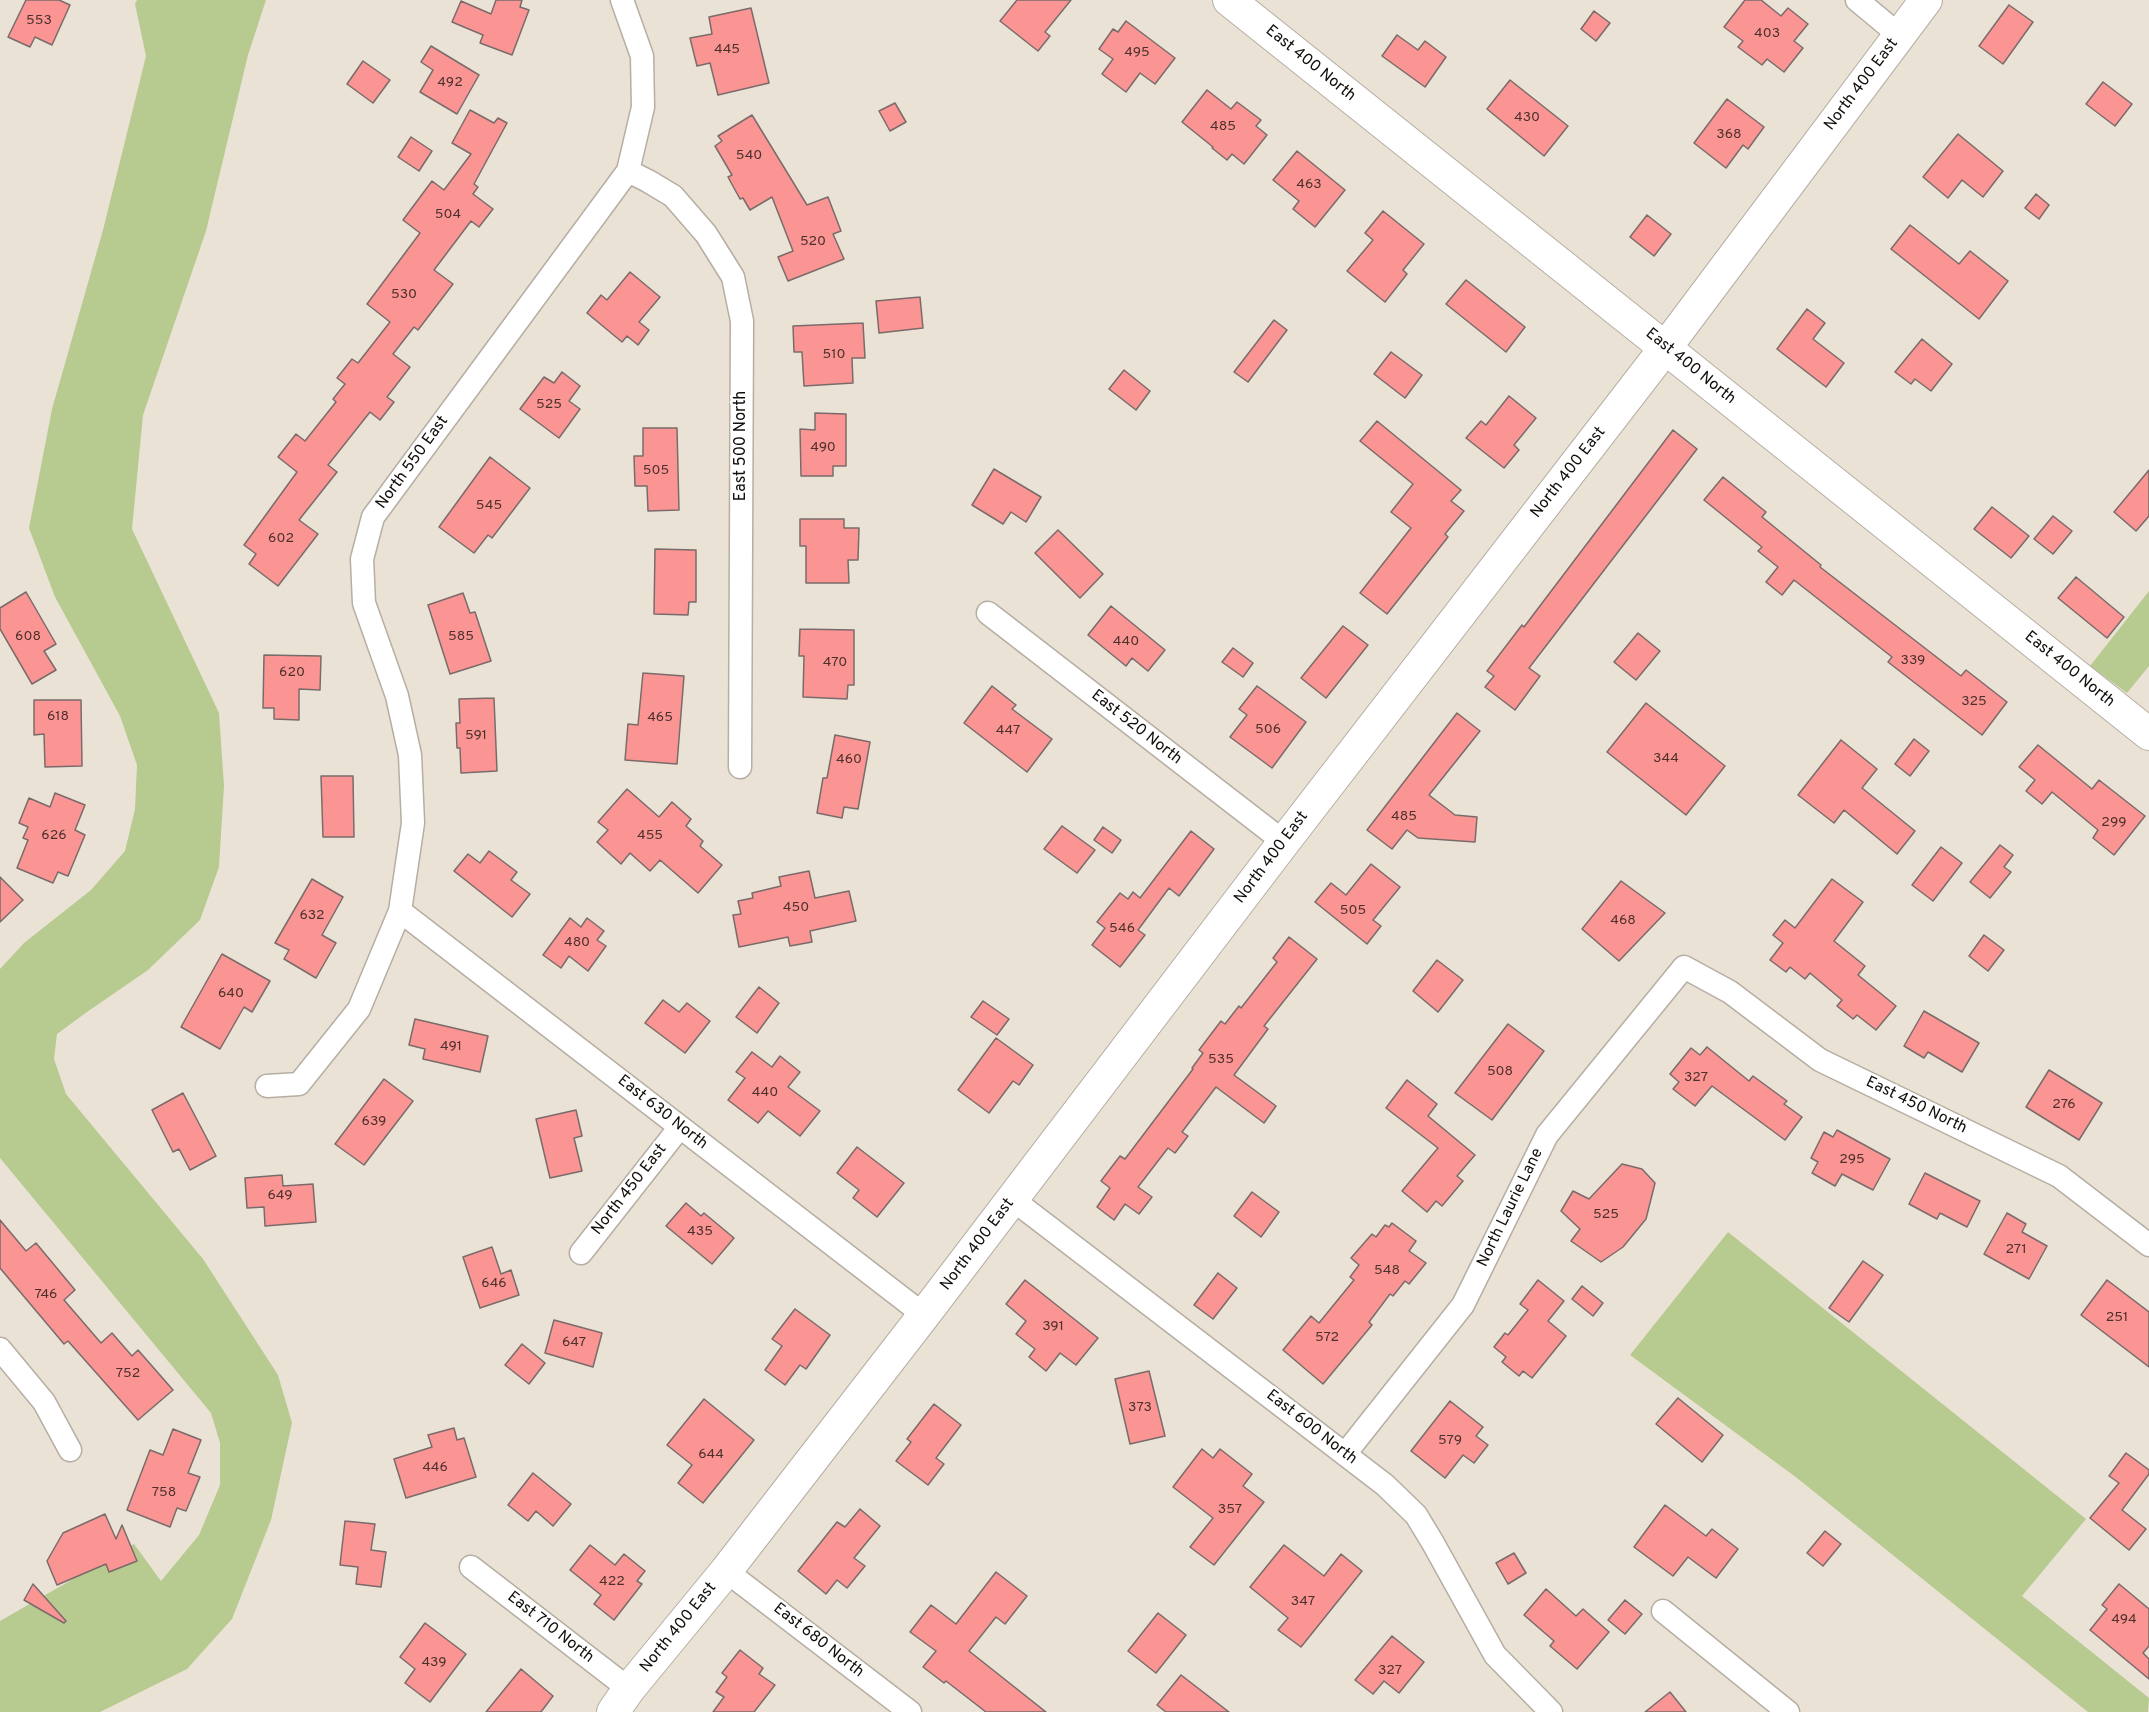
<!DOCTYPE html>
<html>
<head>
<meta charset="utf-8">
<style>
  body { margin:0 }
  canvas { display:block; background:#ebe2d6 }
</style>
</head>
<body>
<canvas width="2149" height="1712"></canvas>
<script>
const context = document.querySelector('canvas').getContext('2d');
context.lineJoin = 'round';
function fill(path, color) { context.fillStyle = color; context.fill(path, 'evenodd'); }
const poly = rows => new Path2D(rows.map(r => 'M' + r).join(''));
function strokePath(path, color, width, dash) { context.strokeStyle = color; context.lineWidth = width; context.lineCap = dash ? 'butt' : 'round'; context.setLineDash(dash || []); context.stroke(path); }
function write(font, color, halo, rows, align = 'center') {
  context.font = font + ' Overpass,sans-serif'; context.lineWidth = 5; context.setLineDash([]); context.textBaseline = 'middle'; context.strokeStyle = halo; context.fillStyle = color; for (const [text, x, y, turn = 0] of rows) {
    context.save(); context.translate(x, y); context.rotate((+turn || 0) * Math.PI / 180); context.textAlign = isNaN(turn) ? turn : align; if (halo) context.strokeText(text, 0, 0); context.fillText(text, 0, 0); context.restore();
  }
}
fill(poly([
  [137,0,266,0,248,55,206,231,143,415,132,529,219,713,224,786,219,867,200,920,148,970,87,1012,57,1034,54,1059,66,1094,203,1259,278,1375,292,1423,271,1520,232,1619,187,1669,100,1712,0,1712,0,1621,134,1544,161,1581,199,1535,220,1485,220,1443,211,1413,0,1158,0,969,24,943,91,890,125,851,135,809,137,765,120,716,55,597,29,528,52,409,103,230,146,56,135,4],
  [2149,591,2149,666,2127,693,2090,666],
  [1728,1232,2086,1519,2022,1596,2149,1698,2148,1712,2088,1712,1797,1478,1630,1355]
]), '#b7ca90');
const building = poly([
  [26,0,59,0,70,5,52,45,35,37,30,47,8,37,26,0],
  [496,0,522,0,520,7,529,10,512,55,480,43,483,35,452,22,461,1,491,14,496,0],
  [1017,0,1071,0,1045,32,1050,36,1038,51,1000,21,1017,0],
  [1745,0,1761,0,1781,16,1788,8,1808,24,1794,41,1803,48,1784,72,1767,59,1762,65,1738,47,1743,41,1724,27,1745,0],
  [2009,5,2033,22,2003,64,1979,46,2009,5],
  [751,8,769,83,718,95,710,63,697,66,690,38,712,34,709,17,751,8],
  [1594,11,1610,23,1596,41,1581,29,1594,11],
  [1126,21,1175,58,1155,84,1140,73,1126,92,1102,74,1113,59,1099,49,1113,29,1118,32,1126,21],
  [1397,35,1418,50,1425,41,1446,57,1425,87,1382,56,1397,35],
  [431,46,479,75,457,114,420,92,433,70,421,62,431,46],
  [363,61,390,80,373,103,347,84,363,61],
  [1510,80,1568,126,1544,156,1487,109,1510,80],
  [2103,82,2132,104,2115,126,2086,104,2103,82],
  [1207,90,1231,109,1237,102,1261,120,1256,126,1267,135,1244,164,1232,154,1227,160,1212,148,1213,147,1182,122,1207,90],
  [1727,99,1764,127,1748,149,1743,145,1726,168,1694,143,1727,99],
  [895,103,906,122,890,131,879,111,895,103],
  [470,110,494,123,498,118,507,123,474,184,478,187,473,194,493,209,479,227,471,221,434,270,453,284,418,330,414,327,393,354,410,367,387,397,394,402,380,420,370,412,328,465,337,472,299,520,318,534,278,586,249,564,256,554,244,545,297,472,278,457,296,434,305,441,336,402,333,399,345,384,337,378,352,359,358,363,390,322,367,304,420,233,403,220,432,181,444,190,471,154,452,143,470,110],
  [752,115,807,205,828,197,841,231,833,234,844,259,788,281,778,257,793,251,772,197,750,210,743,198,740,199,728,177,732,175,715,146,722,141,718,136,752,115],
  [1958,134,2003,171,1983,197,1962,180,1948,198,1923,177,1958,134],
  [411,137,432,151,419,171,398,157,411,137],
  [1297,151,1345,190,1315,227,1293,209,1299,201,1273,180,1297,151],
  [2036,194,2049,205,2039,219,2025,208,2036,194],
  [1383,211,1424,244,1403,270,1407,274,1385,302,1347,271,1373,240,1365,233,1383,211],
  [1647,215,1671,234,1654,256,1630,237,1647,215],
  [1910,225,1959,264,1970,251,2008,281,1979,319,1891,249,1910,225],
  [630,272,660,297,639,322,649,330,638,345,627,336,622,342,587,313,601,295,607,300,630,272],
  [1466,280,1525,327,1506,352,1446,304,1466,280],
  [920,297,923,328,879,333,876,301,920,297],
  [1807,309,1825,323,1813,339,1844,363,1826,387,1777,349,1807,309],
  [1274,320,1287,330,1248,382,1234,372,1274,320],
  [863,323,865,358,852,358,853,383,804,386,802,352,794,352,793,326,863,323],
  [1922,339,1952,364,1931,391,1915,379,1911,384,1895,372,1922,339],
  [1391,352,1422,375,1405,398,1374,374,1391,352],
  [1124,370,1150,391,1136,410,1109,389,1124,370],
  [562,372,580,386,569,401,580,409,559,438,520,409,544,377,554,383,562,372],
  [1509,396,1536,418,1514,445,1519,450,1504,468,1466,438,1481,421,1486,425,1509,396],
  [815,413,846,414,846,466,833,466,833,476,801,476,800,429,815,430,815,413],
  [1377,421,1461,490,1451,501,1464,511,1445,534,1448,537,1387,614,1360,593,1411,528,1391,512,1413,484,1360,441,1377,421],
  [643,428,677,428,679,510,648,511,647,486,635,486,634,456,643,456,643,428],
  [1673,430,1697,449,1529,668,1540,676,1515,710,1485,687,1494,676,1487,671,1522,625,1524,627,1673,430],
  [490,457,530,488,492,538,488,535,474,553,439,527,490,457],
  [994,469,1041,497,1026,522,1011,512,1003,524,972,505,994,469],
  [2149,470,2149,516,2136,531,2114,512,2149,470],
  [1723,477,1766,512,1762,517,1821,565,1820,567,1961,676,1966,670,2007,702,1982,735,1888,662,1892,657,1794,580,1782,595,1766,582,1778,567,1758,551,1762,547,1704,500,1723,477],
  [1992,507,2029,536,2011,558,1974,529,1992,507],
  [2053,516,2072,531,2053,554,2034,539,2053,516],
  [800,519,844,519,844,528,859,528,858,560,848,560,849,583,806,583,806,546,800,546,800,519],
  [1058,530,1103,574,1080,598,1035,553,1058,530],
  [655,549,696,550,696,602,689,602,688,615,654,614,655,549],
  [2076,577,2124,617,2107,638,2058,598,2076,577],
  [26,592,56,644,44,651,56,670,32,684,0,629,0,608,26,592],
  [463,593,470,613,475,612,491,661,450,674,428,605,463,593],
  [1111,606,1165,650,1148,671,1132,658,1126,666,1088,635,1111,606],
  [1343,626,1368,645,1326,698,1301,678,1343,626],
  [800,629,854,630,854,685,848,685,847,699,803,697,804,656,799,656,800,629],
  [1638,633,1660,651,1636,680,1614,662,1638,633],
  [1233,648,1253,663,1243,677,1222,662,1233,648],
  [264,655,321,656,320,690,299,689,299,720,274,719,274,708,263,708,264,655],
  [643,673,684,676,677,764,625,760,628,724,638,725,643,673],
  [992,686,1016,705,1012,709,1052,739,1027,772,964,723,992,686],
  [1257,686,1306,722,1272,768,1230,737,1247,715,1239,709,1257,686],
  [494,698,497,771,461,773,460,748,457,748,456,723,460,723,459,699,494,698],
  [34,700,81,700,82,766,45,767,44,734,34,735,34,700],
  [1646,703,1725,766,1686,815,1607,752,1646,703],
  [1457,713,1480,731,1429,795,1455,815,1477,817,1475,842,1418,838,1407,830,1392,849,1367,830,1457,713],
  [835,735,870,742,858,809,844,807,842,818,817,813,823,778,827,778,835,735],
  [1914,739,1929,751,1910,776,1895,764,1914,739],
  [1841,740,1877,769,1862,788,1915,831,1897,854,1844,810,1834,823,1798,795,1841,740],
  [2038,745,2092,789,2099,780,2145,816,2114,855,2093,838,2098,830,2052,792,2042,804,2026,791,2035,780,2019,767,2038,745],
  [321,776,353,776,354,837,323,837,321,776],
  [627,789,659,817,672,802,691,819,686,826,703,841,700,846,722,865,698,893,660,860,650,871,630,853,621,864,597,842,608,830,598,822,627,789],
  [55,793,85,805,75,830,85,835,68,876,58,872,53,883,17,868,28,840,23,838,28,827,19,823,29,798,50,807,55,793],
  [1062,826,1095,850,1077,873,1044,849,1062,826],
  [1103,827,1121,840,1112,853,1094,840,1103,827],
  [1191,831,1214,849,1179,896,1169,888,1138,930,1145,935,1120,967,1092,945,1105,928,1097,922,1120,893,1128,899,1133,892,1140,898,1191,831],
  [2000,845,2013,855,2004,867,2011,872,1990,898,1970,882,2000,845],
  [1941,847,1962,863,1933,901,1912,885,1941,847],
  [489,851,517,872,511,880,530,894,512,917,454,871,468,854,480,863,489,851],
  [1371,864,1400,887,1373,920,1381,926,1367,944,1315,902,1331,883,1346,895,1371,864],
  [809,871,815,898,849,891,856,921,810,931,812,942,790,946,788,937,739,947,733,915,741,914,738,901,753,898,752,893,781,886,779,877,809,871],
  [0,877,23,900,0,922,0,877],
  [312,879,343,897,322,935,336,943,316,978,284,959,289,950,275,943,312,879],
  [1832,879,1863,902,1834,941,1865,966,1858,975,1896,1006,1876,1030,1857,1015,1853,1019,1837,1006,1842,1000,1810,973,1805,979,1790,967,1786,972,1770,960,1783,943,1773,935,1785,920,1795,928,1832,879],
  [1621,881,1665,913,1619,961,1582,929,1621,881],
  [570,918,581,927,587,918,604,931,597,940,606,946,588,971,569,956,561,968,543,955,570,918],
  [1984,935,2004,950,1988,971,1969,956,1984,935],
  [1289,937,1317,959,1264,1026,1268,1029,1234,1075,1276,1106,1264,1123,1216,1087,1182,1132,1188,1136,1175,1153,1168,1148,1138,1187,1152,1197,1139,1214,1125,1204,1114,1220,1097,1207,1110,1188,1101,1181,1120,1156,1125,1159,1193,1069,1192,1068,1203,1053,1199,1050,1221,1021,1225,1024,1239,1006,1241,1008,1277,962,1273,958,1289,937],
  [222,954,270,981,252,1012,244,1007,220,1049,181,1027,222,954],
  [1437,960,1463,980,1438,1012,1413,991,1437,960],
  [759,987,779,1003,757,1033,736,1017,759,987],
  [663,1000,679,1012,687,1003,710,1021,685,1053,645,1023,663,1000],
  [983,1001,1009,1019,997,1035,971,1017,983,1001],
  [1924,1011,1979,1043,1962,1072,1928,1052,1924,1058,1904,1046,1924,1011],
  [415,1019,488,1036,480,1072,423,1059,425,1049,409,1045,415,1019],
  [1508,1024,1544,1051,1492,1120,1455,1093,1508,1024],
  [996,1038,1033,1065,1019,1085,1013,1081,989,1113,958,1090,996,1038],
  [1707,1047,1749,1081,1753,1076,1787,1101,1784,1104,1802,1117,1785,1140,1712,1086,1695,1106,1673,1089,1679,1082,1670,1074,1691,1048,1700,1055,1707,1047],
  [752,1052,772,1067,780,1056,800,1072,788,1087,820,1111,800,1136,768,1111,758,1123,728,1100,745,1078,736,1072,752,1052],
  [2049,1070,2102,1103,2079,1140,2026,1107,2049,1070],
  [384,1079,413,1101,364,1165,335,1144,384,1079],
  [1407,1080,1437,1104,1428,1116,1475,1155,1457,1176,1463,1181,1442,1206,1436,1201,1427,1212,1402,1191,1438,1148,1386,1108,1407,1080],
  [183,1093,216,1156,190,1170,179,1149,173,1152,152,1110,183,1093],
  [576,1110,582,1136,574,1138,582,1171,550,1178,536,1119,576,1110],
  [1837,1130,1890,1159,1873,1190,1842,1174,1835,1186,1812,1173,1818,1162,1811,1158,1824,1132,1833,1137,1837,1130],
  [857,1147,904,1183,877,1217,853,1198,859,1190,837,1173,857,1147],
  [1622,1164,1642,1169,1655,1183,1646,1219,1623,1247,1601,1262,1571,1241,1580,1229,1561,1211,1573,1191,1589,1199,1622,1164],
  [1925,1173,1980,1201,1967,1227,1940,1213,1937,1219,1909,1204,1925,1173],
  [282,1175,283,1186,313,1184,316,1222,265,1226,264,1207,247,1208,245,1178,282,1175],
  [1252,1192,1279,1212,1261,1237,1234,1216,1252,1192],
  [686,1203,701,1216,704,1213,734,1238,712,1264,666,1226,686,1203],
  [2007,1213,2026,1224,2022,1232,2047,1246,2029,1279,1984,1254,2007,1213],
  [0,1220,26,1251,36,1243,75,1290,64,1300,101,1343,112,1333,132,1356,138,1350,173,1390,138,1420,68,1341,64,1344,0,1268,0,1220],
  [1392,1223,1416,1241,1409,1251,1426,1263,1409,1284,1405,1281,1393,1296,1390,1294,1369,1322,1372,1325,1323,1384,1283,1350,1311,1316,1319,1323,1354,1280,1350,1277,1359,1265,1351,1258,1372,1234,1376,1237,1385,1225,1389,1227,1392,1223],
  [492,1247,501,1274,511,1270,519,1295,480,1308,463,1257,492,1247],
  [1863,1261,1883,1275,1849,1322,1829,1308,1863,1261],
  [1218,1273,1237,1288,1213,1319,1194,1305,1218,1273],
  [1025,1280,1098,1338,1076,1365,1060,1353,1046,1371,1029,1357,1035,1349,1016,1334,1026,1321,1006,1304,1025,1280],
  [1538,1280,1564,1301,1548,1321,1566,1336,1532,1378,1523,1371,1519,1376,1502,1362,1506,1357,1494,1347,1505,1333,1508,1335,1528,1310,1520,1304,1538,1280],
  [2107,1280,2149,1312,2149,1367,2081,1315,2107,1280],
  [1582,1286,1603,1303,1593,1316,1572,1299,1582,1286],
  [795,1309,830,1335,806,1369,800,1365,785,1385,765,1370,782,1346,772,1339,795,1309],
  [554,1320,602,1333,593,1367,545,1353,554,1320],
  [522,1344,545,1363,529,1384,505,1365,522,1344],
  [1149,1371,1165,1436,1130,1444,1115,1379,1149,1371],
  [1678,1398,1723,1435,1702,1462,1656,1424,1678,1398],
  [704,1399,754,1440,703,1503,678,1483,692,1465,667,1445,704,1399],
  [1450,1401,1483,1427,1476,1436,1488,1445,1474,1463,1463,1455,1445,1478,1411,1451,1450,1401],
  [934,1404,961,1425,936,1458,944,1464,928,1485,896,1461,911,1442,907,1439,934,1404],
  [454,1428,457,1440,464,1438,476,1477,406,1498,394,1459,432,1447,428,1435,454,1428],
  [173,1429,201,1440,188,1473,200,1477,186,1511,177,1508,170,1527,127,1510,150,1450,163,1455,173,1429],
  [1202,1449,1213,1458,1220,1449,1252,1474,1243,1486,1264,1502,1214,1565,1190,1547,1213,1518,1173,1487,1202,1449],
  [2126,1453,2149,1470,2149,1474,2122,1510,2146,1529,2129,1550,2090,1518,2119,1483,2109,1476,2126,1453],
  [533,1473,571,1504,553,1526,536,1511,528,1521,508,1505,533,1473],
  [1665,1505,1706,1536,1712,1529,1738,1549,1716,1578,1688,1557,1673,1576,1634,1547,1665,1505],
  [860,1509,880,1526,854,1558,865,1566,847,1588,837,1580,826,1594,798,1571,837,1522,845,1527,860,1509],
  [105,1514,116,1539,122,1525,137,1561,109,1572,106,1564,57,1585,47,1561,63,1533,105,1514],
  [345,1521,375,1524,371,1550,386,1552,381,1587,356,1584,358,1567,340,1565,345,1521],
  [1825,1531,1841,1544,1823,1566,1807,1553,1825,1531],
  [590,1545,615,1565,624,1554,645,1571,637,1581,642,1584,614,1620,594,1604,601,1595,570,1570,590,1545],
  [1284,1545,1324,1576,1341,1554,1362,1571,1301,1647,1278,1630,1288,1618,1250,1587,1284,1545],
  [1514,1553,1526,1573,1508,1584,1496,1563,1514,1553],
  [996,1572,1027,1596,1005,1624,996,1617,969,1651,1046,1712,986,1712,946,1681,944,1683,923,1667,936,1651,910,1632,931,1605,956,1624,996,1572],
  [33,1584,66,1621,64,1623,24,1600,33,1584],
  [2119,1584,2149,1609,2149,1646,2143,1653,2149,1659,2149,1679,2090,1630,2107,1609,2102,1605,2119,1584],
  [1546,1589,1576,1616,1583,1609,1609,1632,1577,1669,1550,1646,1554,1641,1524,1615,1546,1589],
  [1625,1600,1642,1614,1625,1634,1608,1620,1625,1600],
  [1158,1613,1186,1635,1156,1673,1128,1651,1158,1613],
  [425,1623,466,1654,430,1702,405,1683,415,1669,400,1657,425,1623],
  [1392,1636,1424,1662,1399,1693,1384,1681,1373,1694,1355,1680,1392,1636],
  [740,1650,763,1668,759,1674,775,1685,754,1712,713,1712,724,1697,716,1692,727,1677,722,1673,740,1650],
  [521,1669,553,1696,541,1712,486,1712,521,1669],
  [1181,1675,1229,1712,1166,1712,1157,1705,1181,1675],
  [1670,1692,1686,1712,1645,1712,1670,1692]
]);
fill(building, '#fb9593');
strokePath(building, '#7a6b6b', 1.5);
const street = poly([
  [1857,0,1899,35],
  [628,171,648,181,673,196,706,234,733,277,742,321,740,767],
  [988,613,1284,842],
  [400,911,924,1315],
  [267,1086,299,1084,359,1009,400,911,413,823,410,755,397,696,364,603,362,559,373,517,628,171,643,107,642,56,622,0],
  [1012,1199,1385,1485,1416,1515,1433,1543,1495,1655,1551,1712],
  [581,1253,680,1127],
  [0,1349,44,1402,70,1450],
  [1345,1454,1463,1305,1547,1135,1684,967,1730,992,1820,1060,2059,1176,2149,1245],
  [471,1567,629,1689],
  [726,1571,910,1712],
  [1663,1611,1788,1712]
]);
const secondary = poly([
  [1229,0,2149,734],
  [613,1712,629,1689,726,1571,924,1315,1284,842,1666,347,1926,0]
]);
strokePath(street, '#b6aea3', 25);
strokePath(secondary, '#b6aea3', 34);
strokePath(street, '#fff', 22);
strokePath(secondary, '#fff', 32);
write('14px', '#4c302d', null, [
  ["553",39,21],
  ["403",1767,34],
  ["445",727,50],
  ["495",1137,53],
  ["492",450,83],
  ["430",1527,118],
  ["485",1223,127],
  ["368",1729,135],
  ["540",749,156],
  ["463",1309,185],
  ["504",448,215],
  ["520",813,242],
  ["530",404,295],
  ["510",834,355],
  ["525",549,405],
  ["490",823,448],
  ["505",656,471],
  ["545",489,506],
  ["602",281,539],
  ["608",28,637],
  ["585",461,637],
  ["440",1126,642],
  ["339",1913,661],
  ["470",835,663],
  ["620",292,673],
  ["325",1974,702],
  ["618",58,717],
  ["465",660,718],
  ["506",1268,730],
  ["447",1008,731],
  ["591",476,736],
  ["344",1666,759],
  ["460",849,760],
  ["485",1404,817],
  ["299",2114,823],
  ["626",54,836],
  ["455",650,836],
  ["450",796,908],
  ["505",1353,911],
  ["632",312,916],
  ["468",1623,921],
  ["546",1122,929],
  ["480",577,943],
  ["640",231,994],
  ["491",451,1047],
  ["535",1221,1060],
  ["508",1500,1072],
  ["327",1696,1078],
  ["440",765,1093],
  ["276",2064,1105],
  ["639",374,1122],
  ["295",1852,1160],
  ["649",280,1196],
  ["525",1606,1215],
  ["435",700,1232],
  ["271",2016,1250],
  ["548",1387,1271],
  ["646",494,1284],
  ["746",46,1295],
  ["251",2117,1318],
  ["391",1053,1327],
  ["572",1327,1338],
  ["647",574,1343],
  ["752",128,1374],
  ["373",1140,1408],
  ["579",1450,1441],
  ["644",711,1455],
  ["446",435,1468],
  ["758",164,1493],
  ["357",1230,1510],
  ["422",612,1582],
  ["347",1303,1602],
  ["494",2124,1620],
  ["439",434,1663],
  ["327",1390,1671]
]);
write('16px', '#120f0b', '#fff', [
  ["East 400 North",1310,64,39],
  ["North 400 East",1862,85,-53],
  ["East 400 North",1690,367,39],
  ["East 500 North",742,446,-90],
  ["North 550 East",413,463,-54],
  ["North 400 East",1569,473,-52],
  ["East 400 North",2069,670,39],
  ["East 520 North",1136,728,38],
  ["North 400 East",1272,858,-53],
  ["East 450 North",1916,1106,26],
  ["East 630 North",662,1113,38],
  ["North 450 East",630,1190,-52],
  ["North Laurie Lane",1511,1208,-64],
  ["North 400 East",978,1245,-53],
  ["East 600 North",1311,1428,38],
  ["East 710 North",550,1628,38],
  ["North 400 East",679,1628,-51],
  ["East 680 North",818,1641,38]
]);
</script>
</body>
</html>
